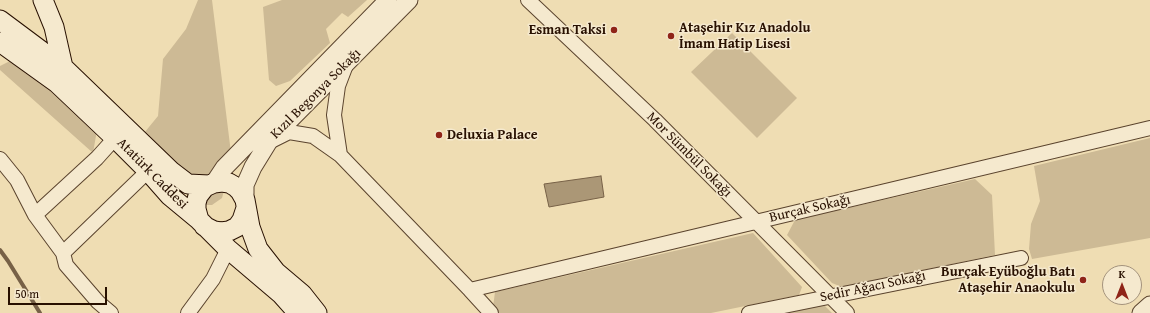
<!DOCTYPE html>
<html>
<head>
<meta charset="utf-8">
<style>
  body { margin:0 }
  #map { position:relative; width:1150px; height:313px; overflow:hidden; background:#efddb3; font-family:"Gentium Book Plus",serif }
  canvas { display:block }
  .north { position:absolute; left:1102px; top:265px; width:40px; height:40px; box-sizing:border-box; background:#f5e9ce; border:1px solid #a3927c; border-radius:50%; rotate:0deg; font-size:11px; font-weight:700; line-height:16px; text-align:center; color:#281000 }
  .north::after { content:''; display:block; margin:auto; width:14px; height:18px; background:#8f2418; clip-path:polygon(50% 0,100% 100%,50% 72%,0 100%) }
  .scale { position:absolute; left:8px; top:287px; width:99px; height:18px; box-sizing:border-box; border:2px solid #281000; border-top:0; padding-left:5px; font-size:12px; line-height:14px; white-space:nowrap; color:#281000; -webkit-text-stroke:3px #f5e9ce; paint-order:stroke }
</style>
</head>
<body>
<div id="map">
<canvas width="1150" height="313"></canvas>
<div class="north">K</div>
<div class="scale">50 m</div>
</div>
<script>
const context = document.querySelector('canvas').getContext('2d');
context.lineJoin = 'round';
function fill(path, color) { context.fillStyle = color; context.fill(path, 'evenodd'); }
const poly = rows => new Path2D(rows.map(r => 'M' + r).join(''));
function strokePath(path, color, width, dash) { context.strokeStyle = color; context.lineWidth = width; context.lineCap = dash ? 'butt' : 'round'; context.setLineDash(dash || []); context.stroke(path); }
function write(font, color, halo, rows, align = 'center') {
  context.font = font + ' "Gentium Book Plus",serif'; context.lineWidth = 3; context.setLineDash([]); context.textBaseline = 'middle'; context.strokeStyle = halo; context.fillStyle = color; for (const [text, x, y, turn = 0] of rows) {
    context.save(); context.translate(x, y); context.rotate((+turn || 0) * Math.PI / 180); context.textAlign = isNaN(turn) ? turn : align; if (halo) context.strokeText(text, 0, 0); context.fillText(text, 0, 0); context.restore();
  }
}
fill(poly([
  [198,0,212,0,232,161,222,198,212,205,199,205,140,138,158,116,163,59,186,29],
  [282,0,367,0,348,17,342,13,326,29,330,43,290,81,276,86,269,80,263,7],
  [732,33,797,98,757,138,691,72],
  [16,58,97,130,93,153,0,70,0,66],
  [1150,138,1150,238,1032,259,1029,249,1031,224,1040,201,1034,166],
  [975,179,992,195,995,255,842,287,832,283,787,235,795,220],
  [753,233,802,287,799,295,711,313,499,313,493,307,495,292],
  [823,304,832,313,777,313]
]), '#cdba95');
const water = poly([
  [601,176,604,197,549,207,544,184,601,176]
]);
fill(water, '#ab9776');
strokePath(water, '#776147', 1);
strokePath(poly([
  [0,250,8,261,40,313]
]), '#776147', 4);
const minor = poly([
  [528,0,655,120,847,313],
  [273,140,289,132,313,136,340,155,334,115,338,86,346,65],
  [340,155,470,290,491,313],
  [0,159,17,180,35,215,63,253,66,265,98,302,111,313],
  [35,215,97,158,115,138],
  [63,253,148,171],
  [470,290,1150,128],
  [188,313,213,279,228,249],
  [749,313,1021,258]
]);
const tertiary = poly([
  [214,183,224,168,388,0],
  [245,200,245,185,253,167,269,141,409,0],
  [1141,313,1150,305]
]);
const secondary = poly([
  [43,0,54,27,63,67,61,72],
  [0,20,63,67,171,171,188,184,209,185],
  [0,42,57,83,115,138,148,171,170,196,199,220,228,249,281,294,298,313],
  [199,220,196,209,196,203,198,196,205,187,214,183,222,182,229,183,236,187,240,191,245,200,250,227,258,249,276,272,302,294,317,313],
  [204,226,214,231,221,232,229,231,237,227,242,220,246,208]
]);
strokePath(minor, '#5a432d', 16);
strokePath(tertiary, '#5a432d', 19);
strokePath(secondary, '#281000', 21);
strokePath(minor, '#f5e9ce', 14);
strokePath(tertiary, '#f5e9ce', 17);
strokePath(secondary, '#f5e9ce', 19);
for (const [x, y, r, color] of [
  [614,30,4,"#8f2418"],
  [671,36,4,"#8f2418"],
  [439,135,4,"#8f2418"],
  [1083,280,4,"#8f2418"]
]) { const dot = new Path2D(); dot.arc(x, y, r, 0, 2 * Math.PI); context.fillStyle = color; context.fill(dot); strokePath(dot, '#f5e9ce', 1.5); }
write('bold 14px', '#281000', '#f5e9ce', [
  ["Ataşehir Kız Anadolu",679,28],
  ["İmam Hatip Lisesi",679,44],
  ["Esman Taksi",606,30,"right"],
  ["Deluxia Palace",447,135],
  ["Burçak Eyüboğlu Batı",1075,272,"right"],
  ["Ataşehir Anaokulu",1075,288,"right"]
], 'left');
write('14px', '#281000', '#f5e9ce', [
  ["Kızıl Begonya Sokağı",316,94,-45],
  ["Mor Sümbül Sokağı",689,155,45],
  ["Atatürk Caddesi",152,174,45],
  ["Burçak Sokağı",810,209,-13],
  ["Sedir Ağacı Sokağı",873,287,-12]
]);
</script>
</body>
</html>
